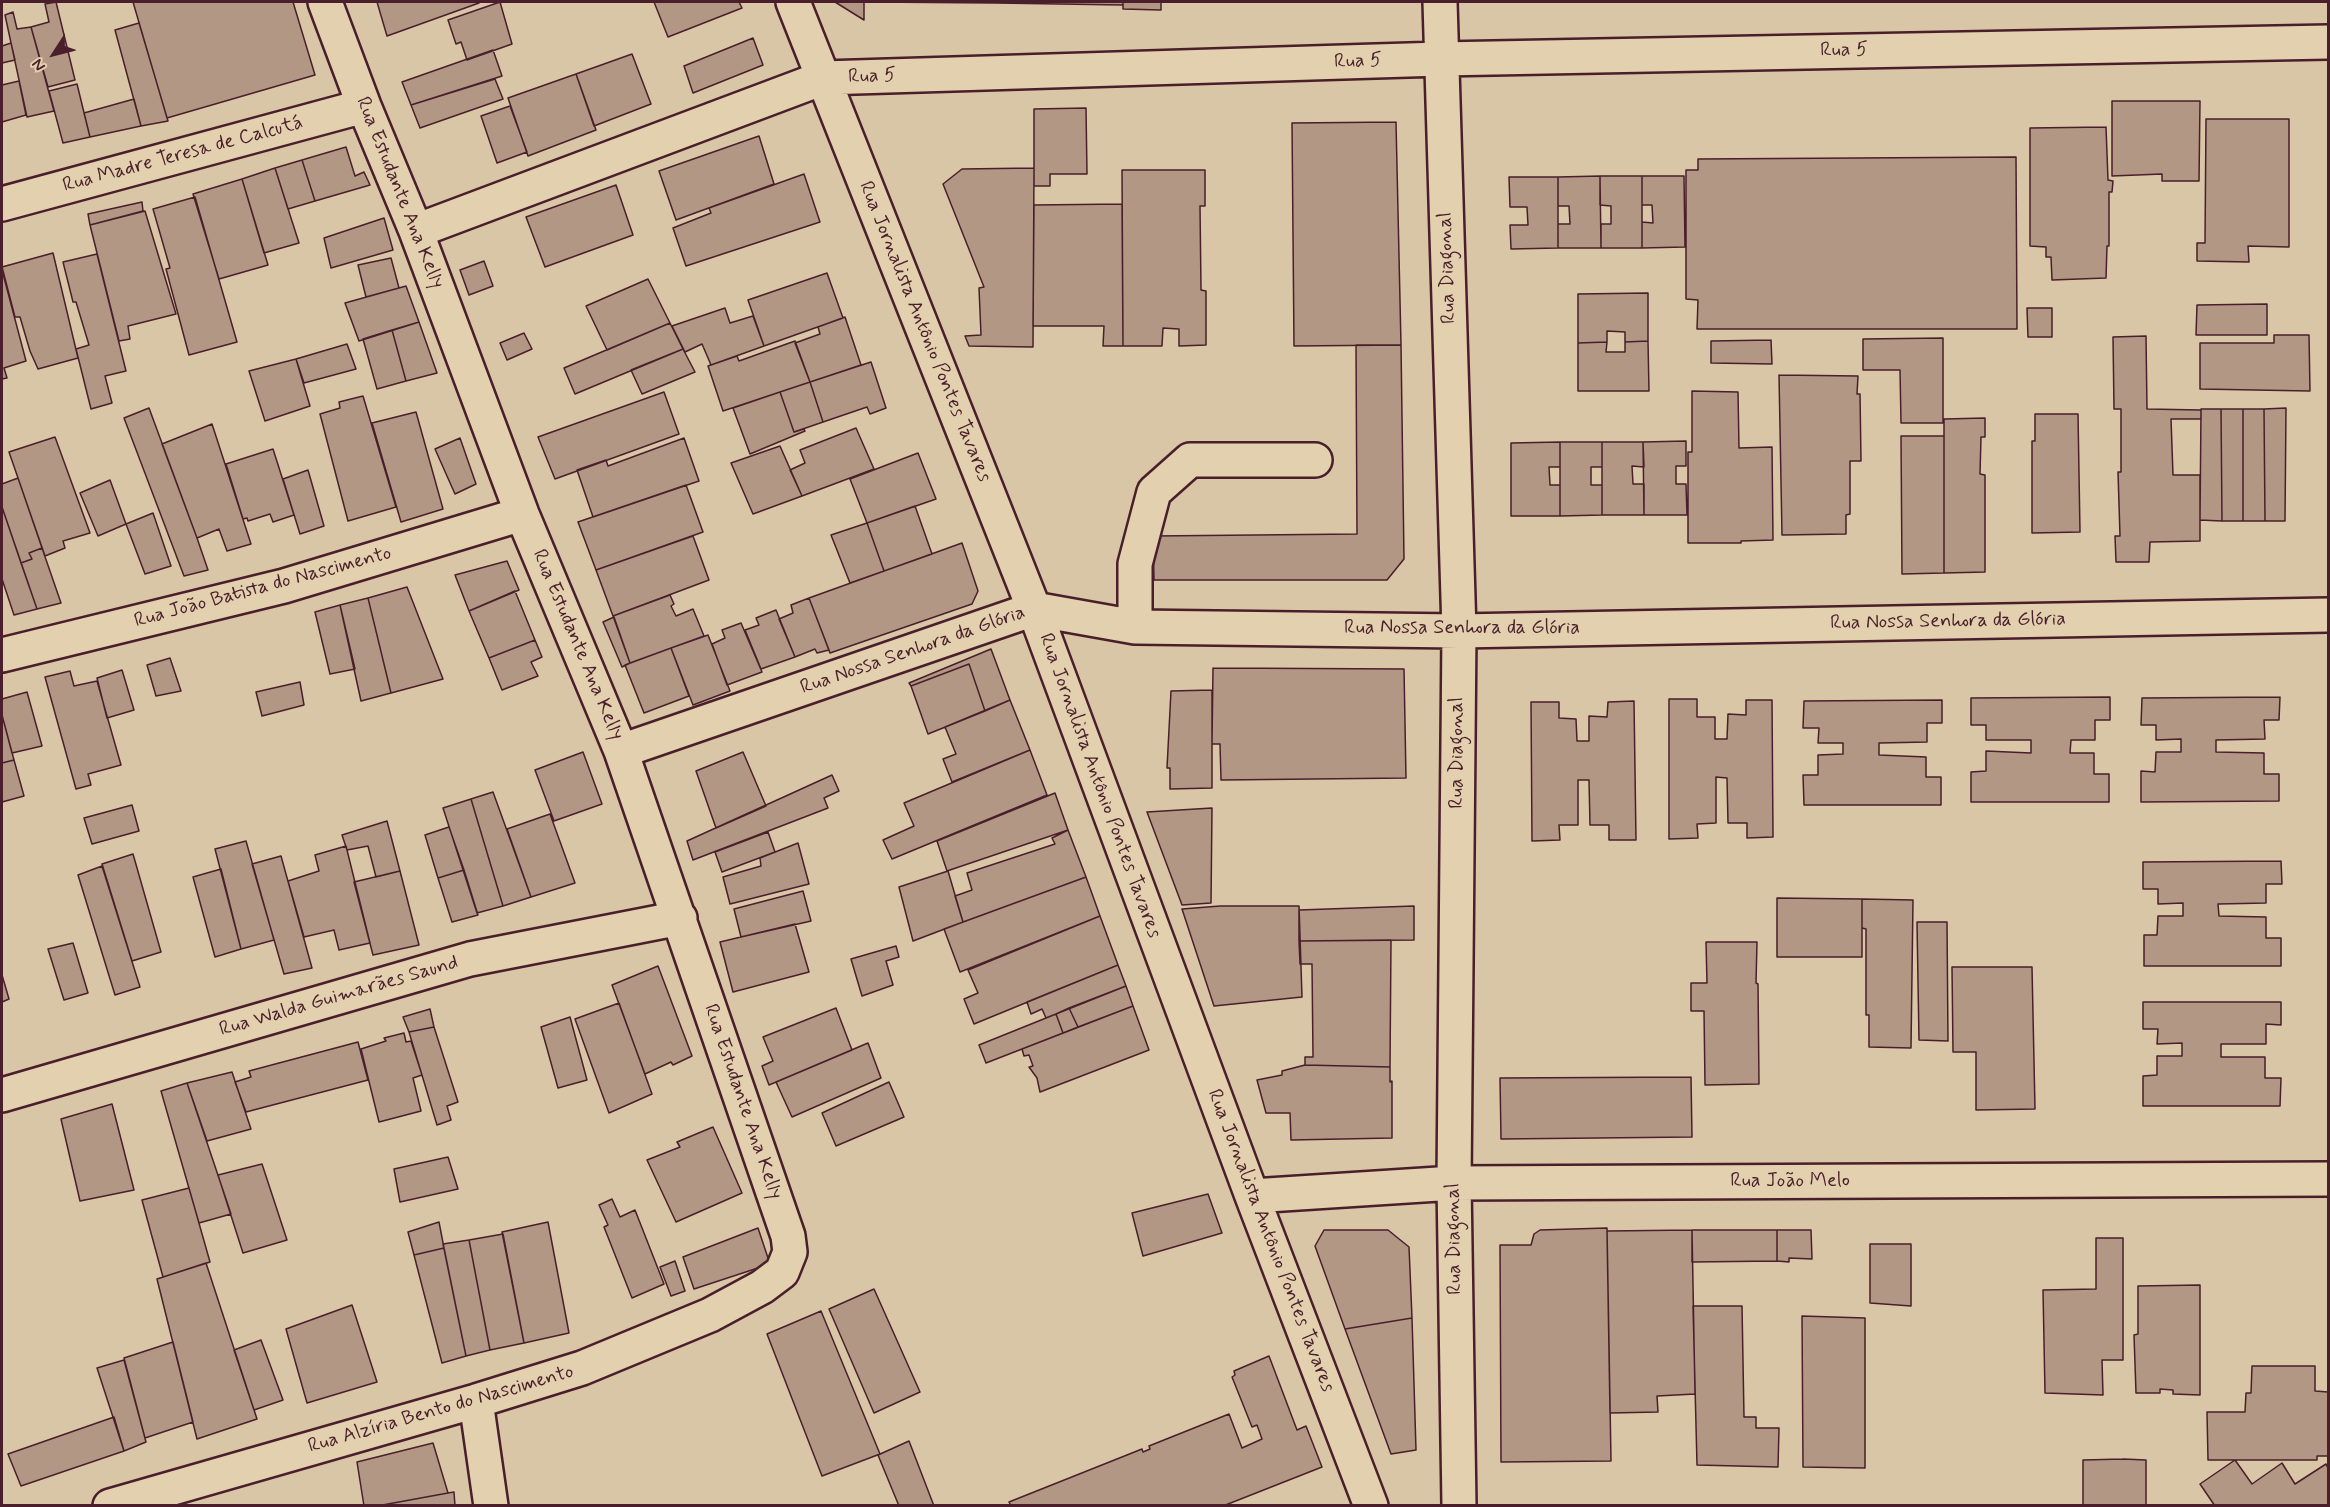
<!DOCTYPE html>
<html>
<head>
<meta charset="utf-8">
<style>
  body { margin:0 }
  #map { position:relative; width:2330px; height:1507px; overflow:hidden; background:#d9c6a6; font-family:Mynerve,sans-serif }
  canvas { display:block }
  .frame { position:absolute; inset:0; border:3px solid #4a1f2b; pointer-events:none }
  .north { position:absolute; left:24px; top:24px; width:60px; height:60px; -webkit-text-stroke:4px #e2d0ae; paint-order:stroke; rotate:234deg; font-size:16px; font-weight:700; line-height:24px; text-align:center; color:#4a1f2b }
  .north::after { content:''; display:block; margin:auto; width:21px; height:27px; background:#4a1f2b; clip-path:polygon(50% 0,100% 100%,50% 72%,0 100%) }
</style>
</head>
<body>
<div id="map">
<canvas width="2330" height="1507"></canvas>
<div class="frame"></div>
<div class="north">N</div>
</div>
<script>
const context = document.querySelector('canvas').getContext('2d');
context.lineJoin = 'round';
function fill(path, color) { context.fillStyle = color; context.fill(path, 'evenodd'); }
const poly = rows => new Path2D(rows.map(r => 'M' + r).join(''));
function strokePath(path, color, width, dash) { context.strokeStyle = color; context.lineWidth = width; context.lineCap = dash ? 'butt' : 'round'; context.setLineDash(dash || []); context.stroke(path); }
function write(font, color, halo, rows, align = 'center') {
  context.font = font + ' Mynerve,sans-serif'; context.lineWidth = 5; context.setLineDash([]); context.textBaseline = 'middle'; context.strokeStyle = halo; context.fillStyle = color; for (const [text, x, y, turn = 0] of rows) {
    context.save(); context.translate(x, y); context.rotate((+turn || 0) * Math.PI / 180); context.textAlign = isNaN(turn) ? turn : align; if (halo) context.strokeText(text, 0, 0); context.fillText(text, 0, 0); context.restore();
  }
}
const building = poly([
  [56,2,75,80,48,87,31,27,49,22,45,4,56,2],
  [133,2,293,2,315,75,167,118,133,2],
  [377,2,479,2,479,3,387,36,377,2],
  [500,2,512,44,467,60,461,42,456,44,448,20,500,2],
  [654,2,739,2,742,8,668,37,654,2],
  [835,2,864,2,864,20,835,2],
  [869,2,1123,2,1123,5,995,3,869,2],
  [1123,2,1161,2,1161,10,1123,9,1123,2],
  [13,12,17,29,31,27,54,111,27,117,5,15,13,12],
  [139,23,168,121,141,126,115,30,139,23],
  [753,38,763,65,693,93,684,66,753,38],
  [11,43,15,60,2,63,2,46,11,43],
  [493,50,502,76,411,105,402,82,493,50],
  [632,54,651,104,594,126,576,74,632,54],
  [576,74,596,130,528,156,508,98,576,74],
  [495,79,503,99,420,128,411,105,495,79],
  [19,81,26,115,2,122,2,85,19,81],
  [77,84,90,137,63,143,49,91,77,84],
  [134,99,141,126,90,137,84,113,134,99],
  [2112,101,2200,101,2199,181,2162,181,2162,174,2112,176,2112,101],
  [510,106,527,152,497,163,481,116,510,106],
  [1086,108,1087,174,1050,174,1050,186,1034,186,1034,109,1086,108],
  [2206,119,2289,119,2289,247,2248,246,2249,262,2197,261,2197,243,2205,243,2206,119],
  [1396,122,1401,345,1294,346,1292,123,1396,122],
  [2106,127,2108,180,2113,181,2112,192,2109,192,2109,246,2107,246,2106,278,2052,280,2051,257,2046,257,2046,247,2030,246,2030,128,2106,127],
  [759,136,774,184,676,220,659,171,759,136],
  [346,147,355,176,364,172,370,185,315,201,302,160,346,147],
  [2016,157,2017,329,1697,329,1698,300,1686,299,1686,170,1698,170,1698,159,2016,157],
  [302,160,315,201,288,209,275,168,302,160],
  [275,168,299,243,264,253,242,179,275,168],
  [1034,168,1033,347,969,346,965,336,981,335,979,288,984,287,943,184,962,169,1034,168],
  [1122,170,1205,170,1205,206,1200,206,1201,290,1206,291,1206,345,1179,346,1179,329,1163,328,1162,346,1123,346,1122,170],
  [804,174,820,222,686,266,673,228,711,213,709,208,804,174],
  [1600,176,1601,248,1558,248,1558,224,1570,224,1569,206,1558,206,1558,177,1600,176],
  [1600,176,1642,176,1642,248,1601,248,1601,224,1611,224,1611,206,1600,205,1600,176],
  [1642,176,1684,176,1685,247,1642,248,1642,222,1653,223,1652,205,1642,205,1642,176],
  [1509,177,1558,177,1558,248,1511,249,1510,225,1528,225,1527,207,1510,207,1509,177],
  [242,179,268,265,219,279,193,194,242,179],
  [616,185,633,235,545,267,526,217,616,185],
  [195,197,237,342,189,355,166,269,170,268,153,209,195,197],
  [142,202,143,211,90,225,88,214,142,202],
  [1122,204,1123,346,1103,346,1104,326,1033,326,1034,205,1122,204],
  [145,211,176,314,128,326,130,339,119,341,90,225,145,211],
  [384,218,393,250,331,268,324,238,384,218],
  [53,253,78,358,38,369,30,351,20,317,15,317,2,267,53,253],
  [97,254,126,371,105,376,112,403,91,409,76,349,89,345,76,302,73,302,63,262,97,254],
  [391,258,399,288,366,297,358,265,391,258],
  [484,261,493,286,469,295,460,270,484,261],
  [2,270,26,361,4,368,7,378,2,379,2,270],
  [827,273,843,318,764,346,748,300,827,273],
  [648,279,670,323,607,350,586,306,648,279],
  [406,286,419,322,359,341,345,303,406,286],
  [1648,293,1648,341,1625,342,1625,332,1607,331,1607,342,1578,343,1578,294,1648,293],
  [2267,304,2267,335,2196,335,2197,305,2267,304],
  [725,308,730,323,753,316,764,346,711,365,702,344,685,352,672,326,725,308],
  [2027,308,2052,308,2052,337,2028,337,2027,308],
  [845,317,861,365,810,382,795,343,820,334,818,327,845,317],
  [419,322,437,373,406,381,392,330,419,322],
  [670,323,683,349,575,394,564,368,670,323],
  [392,330,406,381,377,389,363,339,392,330],
  [524,333,532,349,507,360,500,343,524,333],
  [2274,335,2309,335,2310,391,2200,389,2200,343,2274,343,2274,335],
  [2146,336,2147,409,2201,410,2201,419,2171,419,2173,475,2200,475,2200,541,2150,542,2149,562,2116,562,2115,536,2120,536,2118,472,2121,472,2121,409,2114,409,2113,337,2146,336],
  [1943,338,1943,423,1901,423,1900,370,1863,370,1863,339,1943,338],
  [1771,340,1772,364,1711,363,1711,341,1771,340],
  [795,341,810,382,723,411,708,366,737,356,739,361,795,341],
  [1648,341,1649,391,1578,391,1578,343,1607,342,1606,352,1625,352,1625,342,1648,341],
  [347,344,356,369,304,383,296,359,347,344],
  [1356,345,1401,345,1404,559,1387,580,1154,580,1153,536,1357,534,1356,345],
  [683,349,695,372,642,394,631,370,683,349],
  [296,359,310,406,265,421,249,371,296,359],
  [871,362,886,408,870,414,867,407,823,422,810,382,871,362],
  [1779,375,1858,376,1857,394,1860,394,1861,461,1850,461,1850,514,1846,515,1846,534,1782,535,1779,375],
  [810,382,823,422,794,432,780,392,810,382],
  [1692,391,1738,392,1739,448,1772,447,1773,540,1741,541,1741,543,1688,543,1688,452,1692,452,1692,391],
  [664,392,679,434,555,479,538,437,664,392],
  [780,392,794,432,804,429,805,431,750,454,733,408,780,392],
  [363,396,396,507,348,521,320,414,340,408,339,402,363,396],
  [149,408,197,538,208,570,184,576,124,418,149,408],
  [2286,408,2285,521,2265,521,2264,409,2286,408],
  [2201,409,2221,409,2222,521,2200,520,2201,409],
  [2221,409,2243,409,2243,521,2222,521,2221,409],
  [2243,409,2264,409,2265,521,2243,521,2243,409],
  [416,412,443,509,401,522,372,423,416,412],
  [2035,414,2078,414,2080,532,2032,533,2032,441,2035,441,2035,414],
  [1985,418,1985,437,1981,437,1980,474,1985,475,1985,572,1944,573,1944,419,1985,418],
  [212,424,251,544,227,551,219,529,197,538,162,444,212,424],
  [856,428,874,469,802,496,790,470,805,463,800,450,856,428],
  [1901,436,1944,436,1944,573,1902,574,1901,436],
  [55,437,90,533,63,541,65,548,45,556,9,452,55,437],
  [460,438,476,484,455,494,435,449,460,438],
  [684,438,699,481,593,517,577,470,606,460,608,466,684,438],
  [1686,441,1686,466,1676,466,1676,484,1686,484,1687,515,1644,515,1643,442,1686,441],
  [1560,442,1560,467,1549,467,1550,485,1560,485,1560,516,1511,516,1511,443,1560,442],
  [1560,442,1602,442,1602,467,1591,467,1591,485,1602,485,1602,515,1560,516,1560,442],
  [1602,442,1643,442,1644,467,1632,466,1633,484,1644,484,1644,515,1602,515,1602,442],
  [780,446,802,496,753,514,731,463,780,446],
  [273,449,294,515,273,522,270,514,248,521,247,518,243,519,226,464,273,449],
  [918,453,936,499,867,523,850,479,918,453],
  [308,470,324,526,300,534,283,479,308,470],
  [18,478,42,548,29,553,32,559,21,563,2,507,2,484,18,478],
  [110,480,126,524,98,536,80,493,110,480],
  [686,485,703,532,596,570,578,522,686,485],
  [915,506,932,554,884,571,867,523,915,506],
  [2,507,37,609,14,615,2,579,2,507],
  [153,513,171,566,145,574,126,524,153,513],
  [867,523,884,571,850,583,831,535,867,523],
  [693,536,709,580,613,616,596,570,693,536],
  [962,543,978,591,972,604,830,653,809,598,962,543],
  [42,548,61,603,37,609,21,563,32,559,29,553,42,548],
  [507,561,519,590,469,611,455,575,507,561],
  [407,587,443,679,391,693,368,598,407,587],
  [515,591,535,640,489,658,469,611,515,591],
  [670,595,674,604,671,606,676,616,693,609,704,636,630,663,613,616,670,595],
  [368,598,391,693,361,701,340,605,368,598],
  [809,598,829,650,817,653,815,649,795,657,779,619,793,613,791,605,809,598],
  [340,605,355,669,330,674,315,612,340,605],
  [776,610,795,657,761,669,745,630,759,625,756,618,776,610],
  [614,617,630,663,622,667,603,622,614,617],
  [741,623,762,672,727,685,712,644,725,638,722,630,741,623],
  [708,635,730,691,693,705,671,648,708,635],
  [535,640,542,657,531,662,538,676,502,690,489,658,535,640],
  [671,648,689,696,644,713,625,665,671,648],
  [991,649,1010,700,985,711,969,664,911,686,909,683,991,649],
  [170,658,181,691,156,696,147,665,170,658],
  [969,664,985,711,928,734,911,686,969,664],
  [1213,668,1404,669,1406,778,1221,780,1220,744,1212,744,1213,668],
  [122,670,134,710,107,718,97,678,122,670],
  [70,671,74,686,97,681,121,765,88,774,91,785,76,789,45,677,70,671],
  [300,682,304,705,262,716,256,692,300,682],
  [1212,690,1212,788,1170,789,1170,768,1167,768,1171,691,1212,690],
  [27,692,42,746,12,753,2,715,2,699,27,692],
  [2110,697,2110,720,2095,720,2095,740,2071,740,2070,753,2094,753,2094,774,2109,774,2109,802,1971,802,1971,772,1986,771,1986,751,2031,753,2031,740,1986,740,1986,725,1971,725,1971,698,2110,697],
  [2280,697,2279,720,2264,720,2265,739,2216,740,2216,752,2264,753,2264,774,2279,774,2279,801,2141,802,2141,771,2155,772,2156,752,2181,752,2181,739,2156,740,2156,725,2141,725,2142,698,2280,697],
  [1669,699,1697,699,1697,717,1715,717,1715,739,1727,739,1728,714,1746,715,1746,700,1772,700,1773,837,1747,838,1747,823,1728,823,1727,778,1716,777,1716,823,1697,824,1698,838,1669,839,1669,699],
  [1010,700,1030,750,952,782,943,759,956,754,945,727,1010,700],
  [1942,700,1942,723,1927,723,1927,742,1879,743,1879,755,1926,757,1926,777,1941,777,1941,805,1804,805,1803,775,1818,775,1818,755,1843,754,1843,743,1818,743,1819,728,1803,728,1804,701,1942,700],
  [1634,701,1636,840,1609,840,1609,825,1590,825,1589,780,1578,780,1578,825,1559,825,1560,840,1532,841,1531,702,1559,702,1559,718,1576,719,1577,741,1589,741,1589,716,1607,717,1608,702,1634,701],
  [2,715,14,760,2,763,2,715],
  [1030,750,1047,795,892,859,883,840,914,826,904,803,1030,750],
  [583,752,602,804,554,821,535,770,583,752],
  [743,752,766,806,716,828,696,771,743,752],
  [14,760,24,796,2,802,2,763,14,760],
  [832,775,839,791,824,798,828,808,693,860,687,841,832,775],
  [493,792,531,897,503,906,471,799,493,792],
  [1055,793,1068,830,947,871,937,841,1055,793],
  [471,799,503,906,477,913,443,808,471,799],
  [132,805,139,831,92,844,84,818,132,805],
  [1212,808,1211,903,1182,905,1147,812,1212,808],
  [550,814,575,883,531,897,507,829,550,814],
  [387,821,400,871,376,877,368,846,347,850,342,835,387,821],
  [449,827,464,870,438,878,425,835,449,827],
  [1068,830,1086,877,963,922,955,896,972,890,967,873,1055,844,1052,838,1068,830],
  [768,832,775,852,722,872,715,852,768,832],
  [246,841,274,940,241,949,215,849,246,841],
  [798,843,809,884,730,904,723,877,761,866,760,858,798,843],
  [346,846,370,943,339,950,334,930,304,937,288,881,319,871,315,855,346,846],
  [133,854,161,952,132,961,102,864,133,854],
  [281,856,312,968,284,974,252,864,281,856],
  [2281,861,2282,884,2266,884,2266,903,2218,904,2219,916,2266,917,2266,938,2281,938,2281,966,2144,966,2144,935,2157,935,2158,916,2183,916,2183,903,2158,904,2158,889,2143,889,2143,862,2281,861],
  [102,866,140,987,115,995,78,875,102,866],
  [221,869,241,949,215,957,193,877,221,869],
  [464,870,478,915,452,922,438,878,464,870],
  [400,871,419,945,373,955,354,882,400,871],
  [948,871,963,922,913,941,899,887,948,871],
  [1086,877,1100,916,960,972,944,929,1086,877],
  [803,891,811,921,741,937,734,909,803,891],
  [1777,898,1862,899,1862,957,1777,957,1777,898],
  [1862,899,1913,900,1911,1048,1869,1047,1869,1015,1866,1015,1866,929,1862,928,1862,899],
  [1220,906,1299,906,1302,997,1214,1006,1182,909,1220,906],
  [1414,906,1414,940,1299,941,1299,910,1414,906],
  [1100,916,1118,965,974,1024,964,999,978,993,968,970,1100,916],
  [1917,922,1947,922,1948,1041,1919,1040,1917,922],
  [795,924,809,972,733,992,720,942,795,924],
  [1391,940,1390,1067,1305,1065,1305,1057,1313,1057,1312,964,1300,964,1299,941,1391,940],
  [1706,942,1757,942,1756,983,1758,984,1759,1084,1705,1085,1704,1011,1691,1011,1691,983,1707,983,1706,942],
  [73,943,88,993,64,1000,48,949,73,943],
  [896,946,899,957,886,961,893,985,862,996,851,959,896,946],
  [1118,965,1126,986,1046,1018,1042,1009,1031,1014,1027,1002,1118,965],
  [658,966,692,1056,673,1065,671,1062,645,1074,612,985,658,966],
  [1952,967,2032,967,2035,1109,1976,1110,1976,1052,1953,1052,1952,967],
  [2,975,9,999,2,1002,2,975],
  [1126,986,1133,1006,1078,1027,1069,1008,1126,986],
  [2143,1002,2281,1002,2281,1025,2266,1024,2266,1044,2221,1044,2221,1057,2265,1057,2265,1078,2281,1078,2280,1106,2143,1106,2143,1076,2157,1075,2157,1056,2182,1056,2182,1043,2157,1044,2158,1029,2143,1029,2143,1002],
  [619,1003,652,1094,609,1113,575,1019,619,1003],
  [1133,1006,1149,1050,1040,1092,1037,1078,1029,1067,1033,1066,1029,1055,1024,1056,1022,1049,1133,1006],
  [836,1008,852,1050,769,1085,762,1066,773,1061,763,1037,836,1008],
  [1069,1008,1078,1027,1063,1033,1056,1014,1069,1008],
  [430,1009,434,1027,409,1032,403,1017,430,1009],
  [1056,1014,1063,1033,986,1063,979,1045,1056,1014],
  [570,1017,587,1080,558,1088,541,1027,570,1017],
  [434,1027,458,1102,447,1106,451,1120,437,1125,409,1032,434,1027],
  [404,1033,406,1042,411,1041,422,1075,413,1078,421,1111,379,1122,361,1049,386,1041,384,1038,404,1033],
  [358,1042,368,1080,246,1112,235,1082,251,1077,249,1071,358,1042],
  [868,1043,881,1078,792,1117,776,1082,868,1043],
  [1305,1065,1390,1067,1390,1082,1392,1081,1392,1138,1291,1140,1290,1113,1266,1113,1257,1080,1282,1075,1282,1071,1305,1065],
  [232,1072,251,1129,207,1141,187,1083,232,1072],
  [1691,1077,1692,1137,1501,1139,1500,1078,1691,1077],
  [889,1082,904,1117,836,1146,822,1113,889,1082],
  [187,1083,231,1214,199,1223,161,1091,187,1083],
  [112,1104,134,1190,80,1201,61,1119,112,1104],
  [713,1127,742,1193,676,1222,647,1160,680,1147,677,1142,713,1127],
  [448,1157,458,1189,400,1202,394,1169,448,1157],
  [262,1164,287,1240,243,1253,218,1175,262,1164],
  [189,1188,210,1262,163,1277,142,1200,189,1188],
  [1208,1194,1222,1233,1143,1256,1132,1213,1208,1194],
  [612,1199,620,1217,635,1210,664,1284,632,1298,604,1227,608,1225,599,1205,612,1199],
  [439,1222,444,1248,414,1255,408,1232,439,1222],
  [548,1222,569,1333,524,1343,502,1232,548,1222],
  [758,1228,770,1264,694,1289,683,1257,758,1228],
  [1607,1228,1611,1461,1501,1462,1500,1245,1531,1245,1534,1234,1540,1230,1607,1228],
  [1324,1230,1388,1230,1409,1247,1412,1318,1345,1329,1315,1246,1324,1230],
  [1692,1230,1777,1230,1777,1261,1692,1262,1692,1230],
  [1692,1230,1695,1394,1657,1396,1658,1412,1610,1413,1607,1231,1692,1230],
  [1777,1230,1811,1230,1812,1259,1789,1258,1789,1262,1777,1261,1777,1230],
  [503,1234,524,1343,490,1350,469,1240,503,1234],
  [2096,1238,2123,1238,2123,1360,2102,1360,2103,1395,2045,1393,2043,1290,2096,1289,2096,1238],
  [469,1240,490,1350,466,1356,443,1244,469,1240],
  [1870,1244,1911,1244,1911,1306,1870,1303,1870,1244],
  [444,1248,466,1356,442,1363,414,1255,444,1248],
  [675,1261,685,1291,671,1296,660,1267,675,1261],
  [206,1263,257,1419,197,1439,157,1279,206,1263],
  [2200,1285,2200,1395,2173,1394,2173,1390,2160,1389,2160,1393,2136,1393,2134,1335,2138,1334,2138,1286,2200,1285],
  [874,1289,920,1392,874,1413,829,1309,874,1289],
  [352,1305,377,1382,307,1403,286,1329,352,1305],
  [1693,1306,1742,1306,1744,1417,1756,1417,1756,1428,1779,1428,1778,1467,1697,1465,1693,1306],
  [821,1311,880,1454,822,1476,767,1334,821,1311],
  [1802,1316,1865,1318,1865,1468,1803,1467,1802,1316],
  [1412,1318,1416,1450,1391,1454,1345,1329,1412,1318],
  [261,1340,283,1400,254,1410,234,1350,261,1340],
  [173,1342,193,1422,145,1438,124,1358,173,1342],
  [1269,1356,1297,1430,1306,1426,1322,1467,1223,1506,1011,1506,1009,1502,1142,1449,1143,1452,1150,1449,1149,1446,1229,1414,1242,1448,1262,1439,1257,1425,1252,1427,1232,1377,1235,1375,1234,1371,1269,1356],
  [124,1360,146,1442,124,1451,97,1368,124,1360],
  [2252,1366,2315,1366,2315,1391,2328,1392,2328,1456,2317,1456,2317,1460,2208,1460,2207,1412,2245,1412,2246,1393,2251,1393,2252,1366],
  [114,1417,124,1451,21,1486,8,1454,114,1417],
  [909,1441,934,1506,899,1506,878,1455,909,1441],
  [433,1443,448,1493,377,1506,364,1506,357,1462,433,1443],
  [2123,1459,2146,1460,2146,1506,2083,1506,2083,1460,2123,1459],
  [2235,1460,2252,1484,2282,1463,2295,1484,2326,1464,2328,1468,2328,1506,2215,1506,2200,1484,2235,1460],
  [454,1492,455,1506,377,1506,448,1493,454,1492]
]);
fill(building, '#b19784');
strokePath(building, '#4a1f2b', 1.5);
const street = poly([
  [793,2,1034,609,1252,1196,1371,1506],
  [1440,2,1459,631,1454,1183,1459,1506],
  [2,204,364,106],
  [416,231,823,78,1441,59,2328,42],
  [1135,627,1135,564,1154,492,1190,460,1315,460],
  [2,655,284,586,522,514],
  [621,751,1034,609,1135,627,1459,631,2328,615],
  [2,1095,470,959,680,918],
  [1252,1196,1454,1183,2328,1179],
  [476,1401,491,1506],
  [110,1506,476,1401,582,1368,710,1315,762,1287,782,1272,790,1252,788,1236,621,751,522,514,416,231,364,106,325,2]
]);
strokePath(street, '#4a1f2b', 38);
strokePath(street, '#e2d0ae', 33);
write('20px', '#4a1f2b', '#e2d0ae', [
  ["Rua 5",1844,51,-1],
  ["Rua 5",1358,62,-2],
  ["Rua 5",872,77,-2],
  ["Rua Madre Teresa de Calcutá",183,155,-15],
  ["Rua Estudante Ana Kelly",399,193,68],
  ["Rua Diagonal",1448,268,-92],
  ["Rua Jornalista Antônio Pontes Tavares",924,332,68],
  ["Rua João Batista do Nascimento",263,588,-15],
  ["Rua Nossa Senhora da Glória",1948,622,-1],
  ["Rua Nossa Senhora da Glória",1462,629],
  ["Rua Estudante Ana Kelly",577,645,67],
  ["Rua Nossa Senhora da Glória",913,651,-19],
  ["Rua Diagonal",1458,753,-90],
  ["Rua Jornalista Antônio Pontes Tavares",1099,786,70],
  ["Rua Walda Guimarães Saund",339,997,-16],
  ["Rua Estudante Ana Kelly",742,1102,71],
  ["Rua João Melo",1790,1182],
  ["Rua Diagonal",1455,1239,-91],
  ["Rua Jornalista Antônio Pontes Tavares",1270,1241,69],
  ["Rua Alzíria Bento do Nascimento",441,1410,-16]
]);
</script>
</body>
</html>
